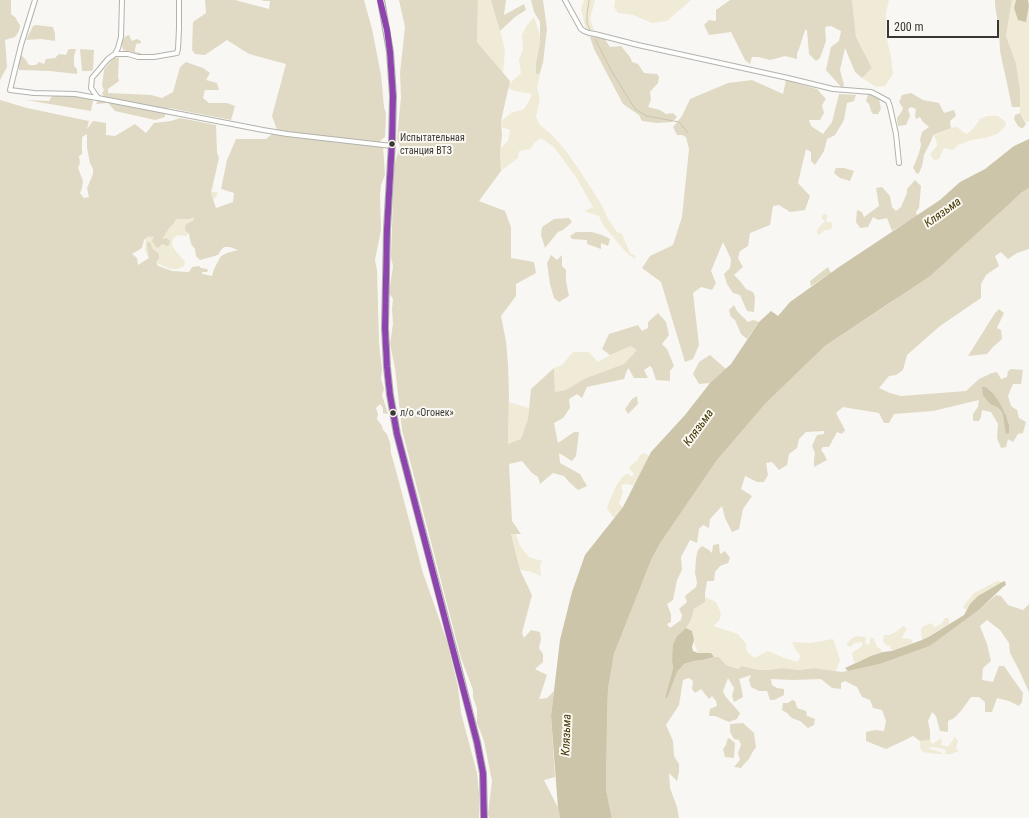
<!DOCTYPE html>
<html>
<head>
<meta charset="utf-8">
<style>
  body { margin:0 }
  #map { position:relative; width:1029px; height:818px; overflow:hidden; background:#f8f7f3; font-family:"Roboto Condensed",sans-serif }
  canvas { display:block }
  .scale { position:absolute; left:887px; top:20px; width:112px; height:18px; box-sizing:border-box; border:2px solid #383734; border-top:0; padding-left:5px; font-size:12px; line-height:14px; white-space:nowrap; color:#383734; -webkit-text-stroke:3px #faf8f1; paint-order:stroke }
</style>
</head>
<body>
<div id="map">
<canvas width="1029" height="818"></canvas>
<div class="scale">200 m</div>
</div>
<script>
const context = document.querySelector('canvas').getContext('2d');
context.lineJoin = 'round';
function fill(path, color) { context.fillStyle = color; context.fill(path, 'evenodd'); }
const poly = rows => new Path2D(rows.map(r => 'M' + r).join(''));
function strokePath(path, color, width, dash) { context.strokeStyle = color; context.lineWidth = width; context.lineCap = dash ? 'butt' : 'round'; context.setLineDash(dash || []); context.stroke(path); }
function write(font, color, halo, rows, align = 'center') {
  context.font = font + ' "Roboto Condensed",sans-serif'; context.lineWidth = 4; context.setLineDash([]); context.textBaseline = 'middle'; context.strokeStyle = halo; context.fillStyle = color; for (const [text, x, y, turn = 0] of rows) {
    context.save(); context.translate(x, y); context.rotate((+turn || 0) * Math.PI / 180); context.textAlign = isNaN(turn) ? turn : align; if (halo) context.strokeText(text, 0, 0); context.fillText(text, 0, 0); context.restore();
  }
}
fill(poly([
  [478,0,491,0,494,7,505,50,503,73,477,42],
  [584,0,595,0,590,19,594,30,586,30,581,9],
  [615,0,691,0,667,21,652,23,633,15,618,13,614,7],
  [852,0,889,0,886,13,886,36,891,56,893,74,885,86,876,87,862,78,872,68,856,37],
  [1012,0,1016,0,1014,8,1026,21,1029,5,1029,121,1026,122,1020,113,1020,91,1006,36],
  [534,17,540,35,542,51,542,67,537,87,540,99,536,116,539,124,552,135,566,151,580,171,601,204,608,219,617,232,622,234,630,253,636,256,634,259,625,251,603,225,599,216,584,211,593,207,576,177,554,147,541,138,535,142,530,149,519,151,518,158,501,171,500,153,500,149,508,141,510,130,502,127,501,121,511,113,524,109,529,101,532,94,515,91,506,87,521,73,519,60,523,49,522,35,527,25],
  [987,116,998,116,1006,122,1005,127,997,134,985,138,972,140,958,145,953,150,944,148,939,159,934,160,930,155,933,150,937,146,936,139,933,135,938,134,949,128,957,127,963,132,967,134,973,129,980,119],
  [199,192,218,192,216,197,208,204,186,236,177,235,173,239,172,245,175,250,185,262,184,266,178,269,171,269,156,263,148,257,145,250,147,208],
  [824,214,827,214,827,217,826,221,828,222,832,223,832,228,829,230,825,230,819,235,817,233,818,228,825,221,822,219,822,216],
  [631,346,638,349,624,364,586,378,567,390,555,392,554,368,562,365,573,352,589,352,598,362,610,355],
  [509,402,529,408,528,419,521,440,508,445],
  [644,453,649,456,634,486,627,484,621,485,623,492,619,504,623,507,615,517,613,517,608,510,607,507,615,488,622,477,626,474,629,474,630,476,632,476,634,474,629,468,630,466,638,460,640,455],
  [511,534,516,534,520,546,529,557,542,561,540,566,541,576,532,572,520,570],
  [997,581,1002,582,988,590,970,604,967,610,963,608,964,605,974,593],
  [705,597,716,602,721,613,719,621,713,626,738,634,746,644,746,650,754,658,768,651,784,658,797,662,801,656,796,651,792,642,811,643,833,639,836,647,840,660,836,671,814,668,799,670,782,668,770,670,759,670,742,666,739,669,726,665,719,657,714,657,711,654,698,653,695,646,692,631,686,628,691,620,694,609,705,602],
  [945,618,949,618,949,624,922,640,921,631,922,627,931,623,934,627,941,624],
  [903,626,907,628,902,638,911,639,913,643,892,651,890,648,890,646,886,645,883,641,884,635,889,635,896,632],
  [857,636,866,637,865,643,869,645,871,637,874,639,877,647,881,649,882,652,854,663,852,653,862,646,862,642,855,643,850,647,846,644,852,638],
  [955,737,958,741,956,748,959,751,951,754,945,754,946,750,940,748,930,747,930,749,941,752,943,754,936,754,923,752,920,748,920,741,930,740,932,744,942,738,941,745,948,747]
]), '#f0ebd7');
fill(poly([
  [0,0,11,0,11,14,16,18,17,21,20,25,19,31,15,37,5,40,7,67,0,80],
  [205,0,235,0,269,9,270,1,263,1,262,0,364,0,372,29,381,75,384,107,386,114,385,137,380,141,383,146,385,175,381,185,380,196,381,230,375,260,377,270,379,344,382,369,381,379,384,389,382,395,388,414,383,413,383,408,380,404,376,408,378,414,377,419,382,426,383,430,387,434,388,438,390,442,391,453,398,478,423,573,448,644,458,687,461,713,477,773,479,793,479,818,0,818,0,100,27,108,89,121,87,129,93,121,106,123,106,135,115,136,135,124,146,133,154,123,171,121,180,118,216,125,217,152,219,158,211,193,216,208,233,202,234,193,221,189,227,160,236,139,266,139,277,130,272,116,286,64,249,54,227,40,205,55,195,54,192,50,193,22,206,13],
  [87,134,87,148,90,163,93,169,93,174,87,188,89,197,84,198,83,197,80,193,82,188,83,181,78,168,80,163,79,156,82,154,82,137],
  [194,217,193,221,186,224,185,230,189,234,191,244,195,249,196,256,200,260,218,255,221,250,224,247,230,247,238,250,227,253,221,256,214,269,212,276,202,274,202,272,207,272,208,270,207,269,201,268,199,266,192,267,189,272,172,271,158,266,156,262,159,259,159,254,152,248,151,243,147,242,147,246,149,258,138,265,137,258,132,254,142,248,144,240,148,236,149,237,154,236,152,241,157,248,159,247,162,244,167,246,169,245,170,241,167,238,163,239,163,238,169,228,174,223,176,219,189,219],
  [399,0,478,0,477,42,510,81,501,121,502,135,500,153,501,171,479,201,505,211,511,227,511,258,534,262,536,273,516,284,516,296,501,316,506,341,508,365,509,396,508,444,521,439,528,419,531,389,554,368,555,392,566,390,586,378,624,364,637,350,631,346,610,355,602,349,609,334,638,325,642,331,648,328,648,322,658,313,666,322,669,335,662,344,667,349,674,366,670,371,670,381,656,380,652,368,650,366,644,370,648,378,634,378,630,371,628,368,624,379,587,387,582,398,577,394,569,399,570,408,563,418,554,423,558,443,574,432,579,432,576,456,572,461,559,453,560,463,580,474,587,486,578,490,569,482,564,476,553,473,540,484,538,477,532,473,522,461,509,464,512,521,521,534,511,534,520,570,532,595,522,633,524,638,531,630,540,632,541,639,539,648,543,654,543,662,535,669,547,675,539,699,547,698,554,691,551,716,555,777,544,780,558,808,560,818,489,818,488,814,492,781,484,741,477,723,477,709,473,697,473,690,461,658,402,430,395,368,390,344,393,324,392,309,393,299,389,293,393,266,391,257,394,166,400,146,397,139,401,97,400,73,405,27],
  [491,0,506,0,504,15,524,4,526,10,515,17,500,31],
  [531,0,543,0,547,29,543,63,539,74,536,74,536,64,540,43,540,22,534,12],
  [730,0,852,0,856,37,872,68,862,78,855,72,845,48,840,70,844,85,842,88,826,70,831,47,839,41,841,31,831,26,825,27,826,41,820,58,816,61,809,54,807,30,805,30,799,49,797,53,797,59,785,56,770,60,758,57,752,57,750,64,745,60,731,32,709,35,704,25,709,20,716,21,716,10],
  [995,0,1012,0,1006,36,1016,64,1020,91,1020,107,1012,107,1000,51,999,30,995,5],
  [36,25,53,27,55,34,55,41,41,39,26,40,33,26],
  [129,35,132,41,137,39,141,41,141,43,136,44,135,50,135,52,141,53,141,55,136,55,133,53,123,50,121,41,126,36],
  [592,36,604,38,610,47,621,46,630,57,632,62,638,64,644,73,657,74,659,77,658,83,650,92,651,100,648,107,660,110,666,114,673,113,677,117,672,122,657,123,642,121,639,115,623,104,594,49,590,37],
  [69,49,76,49,74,56,74,66,77,69,77,74,50,71,19,70,19,55,21,55,26,60,29,65,36,65,39,62,44,64,46,59,55,58,59,54,66,55,68,50],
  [80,49,94,50,93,70,91,71,82,71],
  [114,57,119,58,118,77,119,81,108,89,108,93,151,95,162,98,173,92,180,67,186,62,203,68,210,73,206,80,217,83,219,90,205,90,203,98,209,103,227,103,235,106,231,120,169,108,165,113,165,117,155,120,115,111,108,103,96,104,98,100,104,97,102,93,104,90,102,86,104,70],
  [752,80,783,94,786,80,817,89,826,99,822,105,824,113,820,120,809,120,811,126,823,134,832,122,839,94,856,95,854,101,847,103,844,120,835,135,827,139,824,151,815,165,811,161,811,152,806,149,798,183,810,196,805,210,790,212,779,205,773,206,770,225,750,233,748,246,740,251,738,258,743,267,734,275,740,281,746,289,753,292,755,297,754,312,747,311,740,295,733,293,727,284,724,274,730,268,731,259,723,242,711,271,716,283,712,290,701,287,693,293,699,345,693,359,685,362,661,282,642,268,650,256,673,245,682,217,689,149,686,137,682,135,677,135,673,127,682,116,690,99,728,83],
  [873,93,875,96,879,99,881,109,878,114,873,114,871,111,869,104,866,101,868,94],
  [911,93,923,100,939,103,944,113,954,110,956,116,950,121,951,128,933,135,931,141,924,155,922,166,919,173,917,174,913,168,919,153,921,145,920,140,922,132,929,127,923,122,920,117,916,119,915,116,916,109,911,107,908,109,910,116,906,125,898,126,897,118,902,111,903,108,899,102,902,95],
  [88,95,93,101,91,111,26,100,49,101,52,96,77,96],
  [1020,113,1026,124,1023,128,1021,128,1018,126,1014,119,1015,115],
  [836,168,844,168,854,171,850,181,840,178,834,173],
  [915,180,921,186,919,208,916,212,917,216,892,231,887,218,878,220,873,217,868,227,860,228,856,222,857,210,862,212,864,217,879,206,876,188,882,187,890,196,892,207,896,211,901,207,907,193,907,189],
  [1029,188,1029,249,1017,253,1008,259,1001,252,995,256,999,266,986,275,981,284,981,298,940,326,907,355,903,370,896,375,889,376,879,388,890,393,901,396,966,391,979,379,992,373,997,372,1001,379,1007,377,1008,371,1011,369,1023,370,1021,384,1013,384,1008,396,1011,406,1017,410,1019,418,1026,422,1023,433,1018,434,1013,442,1008,439,1006,447,1001,448,997,438,998,424,991,412,982,410,981,417,979,421,973,421,973,414,978,407,979,400,933,411,894,414,889,423,884,423,879,413,843,407,836,413,845,430,842,434,837,432,829,447,823,447,821,450,824,454,827,460,814,467,814,459,815,453,812,446,817,435,824,434,824,431,806,432,799,439,797,448,789,454,787,465,779,470,772,462,766,463,768,475,764,482,757,482,745,476,741,489,752,496,743,509,739,529,732,532,725,518,722,506,710,519,709,528,703,525,699,529,697,543,690,540,681,557,682,570,677,580,673,600,667,604,671,614,671,622,667,624,670,628,681,620,682,615,679,609,687,602,685,596,696,587,697,582,695,573,696,558,698,550,702,546,709,550,712,553,713,545,719,544,720,554,725,551,730,558,728,563,720,566,715,572,714,581,707,581,705,593,705,602,694,609,691,620,686,628,677,636,672,661,673,668,665,698,667,699,677,672,684,664,694,661,703,660,714,657,719,657,726,665,738,669,742,666,759,670,770,670,782,668,799,670,814,668,842,672,880,664,930,646,979,610,996,595,1001,596,1008,605,1023,610,1029,604,1029,692,1019,670,1010,653,1009,643,1000,630,987,620,980,626,987,644,991,661,983,668,982,680,993,682,999,666,1004,666,1023,693,1022,702,1019,706,1009,701,997,698,992,712,985,712,985,702,979,697,971,697,961,711,954,718,948,721,948,732,940,731,936,716,932,712,928,721,930,731,930,740,920,741,913,736,901,742,886,749,866,741,866,732,875,730,884,731,886,721,882,710,873,708,870,700,862,697,857,687,845,681,841,683,841,689,832,688,821,679,793,680,771,679,772,685,777,688,784,689,784,695,774,700,770,700,767,691,759,691,751,687,749,680,751,675,739,679,741,686,743,697,734,702,732,696,734,688,728,678,723,691,725,696,740,713,737,719,729,722,715,716,709,716,710,709,717,706,716,701,712,696,709,699,701,689,695,693,692,689,693,681,689,678,683,680,679,705,666,725,673,741,674,756,679,764,679,772,677,781,669,773,670,788,677,807,679,818,612,818,606,790,607,723,608,689,614,654,652,558,661,542,717,460,766,403,825,346,893,301,1021,193],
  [986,387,994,394,1000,403,1006,415,1009,425,1009,433,1002,412,997,407],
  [569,218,572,222,563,230,558,232,545,248,541,235,542,227,554,219],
  [576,232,592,232,602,235,610,239,608,246,601,243,601,249,587,244,587,240,572,239,570,236],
  [551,255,557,260,562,255,562,266,566,270,566,281,569,296,559,302,554,298,550,284,547,263],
  [828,267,831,273,811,286,810,281],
  [734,305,737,311,748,322,753,320,759,322,747,339,741,334,735,320,731,317,729,310],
  [999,309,1004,313,997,328,1001,330,1002,339,993,347,987,354,968,356,995,313],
  [710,355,726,369,710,383,699,384,693,374,699,362],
  [637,396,638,404,628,414,625,409,632,399],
  [792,700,795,701,797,708,806,711,807,716,815,719,814,725,808,728,800,721,792,718,787,713,782,710,783,703,788,703],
  [743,723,754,733,756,747,752,753,749,759,745,763,741,768,734,767,740,760,738,753,741,745,739,740,734,739,730,732,730,724],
  [729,738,735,743,734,758,725,757,723,749,726,745,727,740]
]), '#e0dac4');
fill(poly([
  [1016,0,1028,0,1029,5,1026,22,1018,20,1014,8],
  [1029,139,1029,188,1021,193,930,276,825,346,766,403,717,460,661,542,652,558,614,654,608,689,607,723,606,790,612,818,560,818,558,808,551,716,560,640,572,592,585,555,623,507,651,452,685,415,710,383,731,364,759,322,771,311,778,316,790,302,839,267,940,200,960,182,985,169,1014,146],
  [982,387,986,387,994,394,1000,403,1006,415,1009,425,1009,433,1006,434,1004,423,1004,420,1002,412,997,407,990,404,983,395],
  [1005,581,1006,585,1003,587,979,610,930,646,880,664,848,671,845,668,871,656,883,652,892,651,922,640,930,636,964,615,970,604,978,596,1002,582],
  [686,628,692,631,694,640,692,647,693,651,698,653,711,653,714,657,703,660,694,661,684,664,677,672,667,699,665,698,673,668,672,661,673,645,677,636]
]), '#ccc5aa');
strokePath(poly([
  [589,0,587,14,587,23,590,30],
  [595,39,611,70,635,109,647,116,679,122,688,133]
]), '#ccc5aa', 1);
const minor = poly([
  [35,0,21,45,10,90,34,93,75,94,97,98],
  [122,0,121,37,118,48,115,54,108,59,92,78,91,88,98,98,263,130,287,134,392,146],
  [565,0,581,29,584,31,589,33,595,34,638,45,788,78,833,89,871,92,877,95,888,101,890,107,896,134,899,163],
  [115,54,128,54,138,57,154,57,177,53,178,49,179,28,179,0]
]);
const major = poly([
  [381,0,390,52,393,96,392,142,387,229,385,328,387,367,390,395,397,434,457,663,477,742,483,773,484,818]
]);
strokePath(minor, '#b2b2af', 6);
strokePath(major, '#b2b2af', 8);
strokePath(minor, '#fefefd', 4);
strokePath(major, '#fefefd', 5.5);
strokePath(poly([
  [380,0,387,30,390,52,393,96,392,142,387,229,385,328,387,367,390,395,397,434,477,742,483,773,484,818]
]), '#8e44ad', 6);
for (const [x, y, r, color] of [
  [392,144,3.5,"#383734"],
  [393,413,3.5,"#383734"]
]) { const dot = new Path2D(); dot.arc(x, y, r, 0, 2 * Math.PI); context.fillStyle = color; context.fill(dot); strokePath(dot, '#faf8f1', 1.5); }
write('10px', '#383734', '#faf8f1', [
  ["Испытательная",400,138],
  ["станция ВТЗ",400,151],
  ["л/о «Огонек»",400,413]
], 'left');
write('italic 12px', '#413604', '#faf8f1', [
  ["Клязьма",943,213,-36],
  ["Клязьма",699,428,-54],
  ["Клязьма",567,735,-88]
]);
</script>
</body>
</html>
